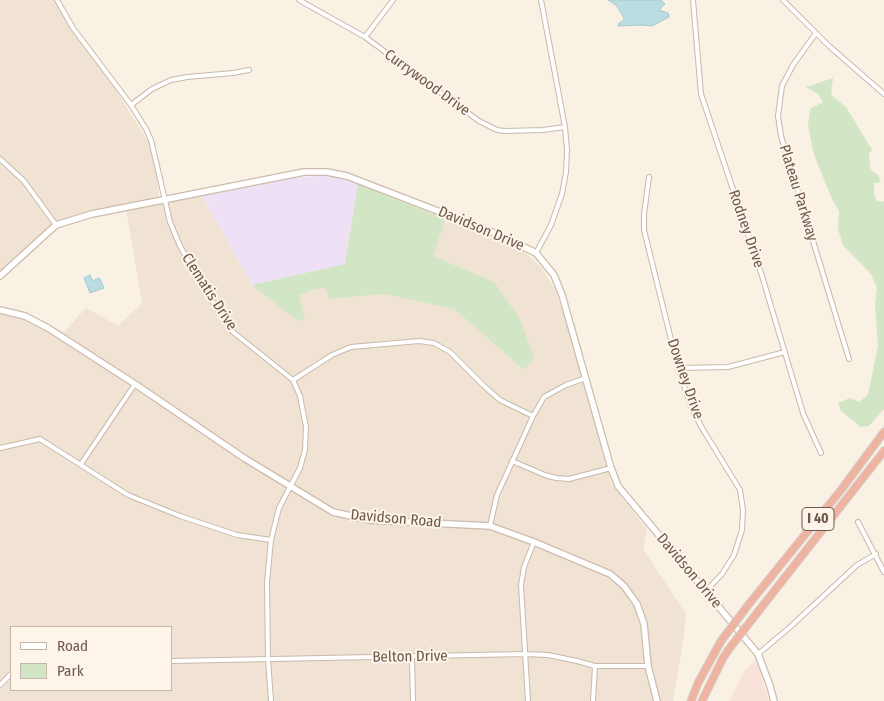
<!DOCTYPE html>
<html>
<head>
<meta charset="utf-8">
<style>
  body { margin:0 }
  #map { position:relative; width:884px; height:701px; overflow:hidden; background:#f9f1e4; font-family:"Fira Sans Condensed",sans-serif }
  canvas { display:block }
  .legend { position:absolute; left:10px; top:626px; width:162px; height:65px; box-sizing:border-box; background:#fdf5ea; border:1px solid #c4b6ab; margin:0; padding:6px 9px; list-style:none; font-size:15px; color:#6f584c }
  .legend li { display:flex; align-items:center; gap:10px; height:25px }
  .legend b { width:25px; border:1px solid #c4b6ab }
</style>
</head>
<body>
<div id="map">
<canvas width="884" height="701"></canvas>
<ul class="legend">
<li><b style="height:6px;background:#fff"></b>Road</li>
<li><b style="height:14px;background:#d2e5c4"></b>Park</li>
</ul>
</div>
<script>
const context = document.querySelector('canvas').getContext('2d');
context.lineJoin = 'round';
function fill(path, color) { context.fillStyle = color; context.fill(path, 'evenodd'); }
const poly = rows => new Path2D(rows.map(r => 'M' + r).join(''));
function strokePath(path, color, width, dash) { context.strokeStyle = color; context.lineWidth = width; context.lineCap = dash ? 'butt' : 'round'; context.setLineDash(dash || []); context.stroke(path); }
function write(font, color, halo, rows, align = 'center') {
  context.font = font + ' "Fira Sans Condensed",sans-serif'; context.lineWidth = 4; context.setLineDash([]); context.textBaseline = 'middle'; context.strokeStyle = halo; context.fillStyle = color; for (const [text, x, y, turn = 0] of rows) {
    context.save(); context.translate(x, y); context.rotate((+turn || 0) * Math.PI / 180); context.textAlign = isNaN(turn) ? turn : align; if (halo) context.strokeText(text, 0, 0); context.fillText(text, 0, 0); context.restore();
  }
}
fill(poly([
  [0,0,55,0,108,77,150,145,157,179,159,198,65,220,0,274],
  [201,194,252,285,305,318,299,295,316,289,325,288,329,299,384,294,454,309,524,370,494,282,432,256,445,219,512,241,541,267,555,289,572,339,611,484,647,529,643,549,686,614,683,643,673,701,0,701,0,310,64,332,86,308,118,326,142,303,126,209],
  [11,627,171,627,171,690,11,690]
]), '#f0e3d3');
fill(poly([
  [756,659,769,701,729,701,744,671]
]), '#f9e2d9');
fill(poly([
  [332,175,358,184,345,264,252,285,201,194,288,178]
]), '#eee1f6');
fill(poly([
  [833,78,831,95,846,107,872,150,869,154,870,165,871,170,878,175,881,182,874,183,874,194,877,201,881,202,884,201,884,409,869,426,861,427,841,411,838,403,850,398,859,402,868,395,878,346,875,304,877,288,871,274,843,245,838,229,839,211,832,199,814,155,808,125,810,109,823,102,818,94,806,87],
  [358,184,445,219,433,256,494,282,520,319,534,359,524,370,454,309,384,294,329,299,325,288,316,289,299,295,305,318,298,321,252,285,345,264]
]), '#d2e5c4');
const water = poly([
  [608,0,661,0,665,4,659,10,668,13,669,17,652,26,640,25,618,26,618,24,624,20,624,18,617,6,608,0],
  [90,275,93,281,98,278,100,279,104,288,90,293,84,278,90,275]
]);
fill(water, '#bbdce1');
strokePath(water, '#a2cad1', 1);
const street = poly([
  [57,0,73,28,131,105,146,129,151,140,170,222,180,246,208,295,233,332,293,380,300,396,306,427,305,450,300,468,279,508,271,540,267,582,268,659,271,701],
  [299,0,365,37,479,121,497,130,505,131,543,130,565,127],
  [693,0,701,94,762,276,803,413,821,453],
  [783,0,829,46,884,94],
  [816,33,793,65,782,86,778,116,781,136,849,359],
  [365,37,393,0],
  [131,105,152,89,171,80,187,77,233,73,249,70],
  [0,159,24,181,56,225],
  [649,177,644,214,644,230,678,368,692,409,702,428,740,490,743,510,742,530,734,555,722,574,706,591],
  [536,253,551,225,562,194,566,172,567,150,565,127,541,0],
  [678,368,728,367,785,352],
  [293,380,332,355,351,347,419,341,434,343,450,352,484,386,500,400,533,416],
  [0,448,40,439,128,495,180,516,237,535,271,540],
  [512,461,545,475,556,478,569,479,611,468],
  [81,464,135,384],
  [858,522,884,572],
  [490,526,497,495,533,416,544,397,566,385,586,378],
  [758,654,789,628,857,565,876,554],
  [412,657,413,701],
  [171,661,525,654,548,655,577,661,595,666,648,666],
  [0,685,11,674],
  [528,701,521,585,524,567,534,542],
  [593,701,595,666]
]);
const secondary = poly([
  [0,276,56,225,92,214,304,172,327,172,347,176,500,235,536,253,554,275,562,295,611,468,618,486,758,654,770,686,774,701],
  [0,310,25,316,48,328,135,384,244,458,333,512,369,520,490,526,534,542,610,574,624,586,637,604,644,624,648,666,657,701]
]);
const highway = poly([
  [749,604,841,490,884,432],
  [757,613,884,451],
  [691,701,698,683,721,641],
  [702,701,723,658,729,649]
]);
strokePath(street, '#c9b9ac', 6);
strokePath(secondary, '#cebbac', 8);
strokePath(highway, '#d7d0cd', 9);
strokePath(street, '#fff', 4);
strokePath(secondary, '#fff', 5.5);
strokePath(highway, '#eeb4a1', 7);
const highwayBridge = poly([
  [721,641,749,604],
  [729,649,757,613]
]);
strokePath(highwayBridge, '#d7d0cd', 9, []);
strokePath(highwayBridge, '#eeb4a1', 7);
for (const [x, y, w] of [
  [818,519,32]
]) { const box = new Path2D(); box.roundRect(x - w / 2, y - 11.5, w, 23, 4); context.fillStyle = '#fdf5ea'; context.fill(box); strokePath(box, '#6f584c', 1); }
write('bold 14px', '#6f584c', null, [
  ["I 40",818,519]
]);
write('15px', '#6f584c', '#fdf5ea', [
  ["Currywood Drive",427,83,36],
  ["Plateau Parkway",798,193,73],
  ["Davidson Drive",481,229,23],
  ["Rodney Drive",746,229,71],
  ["Clematis Drive",209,292,57],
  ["Downey Drive",685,379,71],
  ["Davidson Road",396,519,5],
  ["Davidson Drive",689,571,50],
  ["Belton Drive",410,657,-1]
]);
</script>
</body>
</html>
